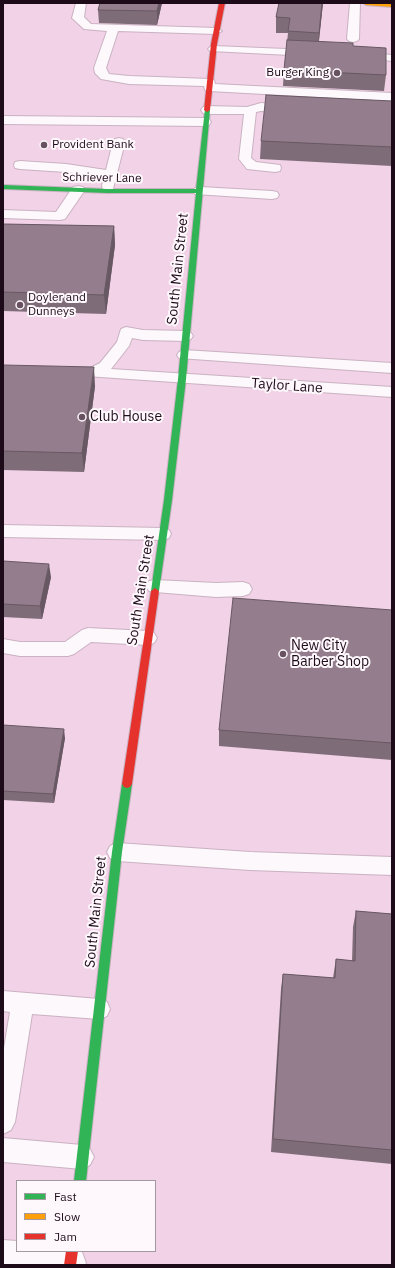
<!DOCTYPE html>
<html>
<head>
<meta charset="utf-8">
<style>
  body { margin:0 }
  #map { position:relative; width:395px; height:1268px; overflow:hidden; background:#f1d2e7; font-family:"IBM Plex Sans",sans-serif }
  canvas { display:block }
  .frame { position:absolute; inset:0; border:4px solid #1e0b19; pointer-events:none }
  .legend { position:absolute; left:16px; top:1180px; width:140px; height:72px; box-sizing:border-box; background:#fef8fc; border:1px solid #a499a1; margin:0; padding:5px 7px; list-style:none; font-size:12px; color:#1e0b19 }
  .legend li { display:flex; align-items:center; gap:8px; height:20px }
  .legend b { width:20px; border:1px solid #a499a1 }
</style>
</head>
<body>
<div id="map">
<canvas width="395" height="1268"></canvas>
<div class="frame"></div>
<ul class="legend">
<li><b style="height:5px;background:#30b455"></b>Fast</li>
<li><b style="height:5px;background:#ff9f0a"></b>Slow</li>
<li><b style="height:5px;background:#e5322d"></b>Jam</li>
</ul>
</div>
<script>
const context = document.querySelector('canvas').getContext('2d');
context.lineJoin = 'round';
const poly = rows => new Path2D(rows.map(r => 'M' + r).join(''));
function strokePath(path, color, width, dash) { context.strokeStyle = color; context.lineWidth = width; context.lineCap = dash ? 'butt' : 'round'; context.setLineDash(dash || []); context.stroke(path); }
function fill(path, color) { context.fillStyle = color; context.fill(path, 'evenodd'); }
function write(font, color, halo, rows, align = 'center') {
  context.font = font + ' "IBM Plex Sans",sans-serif'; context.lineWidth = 4; context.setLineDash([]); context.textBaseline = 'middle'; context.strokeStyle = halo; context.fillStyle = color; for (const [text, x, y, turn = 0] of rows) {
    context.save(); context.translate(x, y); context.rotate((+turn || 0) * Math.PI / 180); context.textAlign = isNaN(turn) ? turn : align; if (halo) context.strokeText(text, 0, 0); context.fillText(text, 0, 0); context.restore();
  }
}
const lane = poly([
  [76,3,86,3,84,17,91,24,216,28,222,31,216,34,118,31,106,68,109,74,129,76,210,79,214,80,215,84,392,93,392,101,209,91,205,90,204,86,129,84,101,79,95,73,94,68,107,31,84,29,72,18,76,3],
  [350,3,360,3,359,39,357,41,353,42,349,41,347,39,350,3],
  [214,46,310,50,314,51,316,53,314,55,310,56,210,51,208,49,210,47,214,46],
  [361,52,392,55,392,61,357,57,355,55,357,53,361,52],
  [261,103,289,105,293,106,295,109,293,112,289,113,261,111,256,112,251,158,256,162,280,165,281,168,280,171,275,172,247,169,239,159,244,114,207,114,203,113,201,110,203,107,207,106,247,107,261,103],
  [3,116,205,118,209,119,211,122,209,125,205,126,3,124,3,116],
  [119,138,123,139,125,142,113,189,103,189,102,186,104,177,66,172,20,169,15,168,14,165,15,162,20,161,66,164,106,170,113,142,115,139,119,138],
  [78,186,83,187,85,190,65,219,60,220,3,218,3,210,56,212,73,187,78,186],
  [200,187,272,191,277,192,279,195,277,198,272,199,195,194,193,191,195,188,200,187],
  [126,327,143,330,186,331,191,333,193,336,191,339,186,341,143,340,132,338,129,346,111,369,392,387,392,397,86,376,83,373,86,370,100,363,117,342,121,329,126,327],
  [184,350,392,363,392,373,179,358,177,355,179,352,184,350],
  [3,525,163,528,169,530,171,534,169,538,163,540,3,537,3,525],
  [155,580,216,583,243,582,249,584,252,589,249,594,243,596,216,597,155,592,149,591,146,586,149,581,155,580],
  [88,628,148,631,154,633,157,638,154,643,148,645,91,642,74,654,68,656,20,656,3,653,3,639,20,642,65,642,82,630,88,628],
  [117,843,250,852,392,857,392,875,250,870,117,861,110,858,107,852,110,846,117,843],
  [3,991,99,999,107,1002,110,1009,107,1016,99,1019,32,1014,15,1122,11,1130,3,1134,3,1054,10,1012,3,1011,3,991],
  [3,1138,82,1145,90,1149,94,1157,90,1165,82,1169,3,1162,3,1138]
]);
const street = poly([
  [3,1240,17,1241,17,1251,79,1251,82,1252,86,1263,85,1265,3,1265,3,1240]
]);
const fast = poly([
  [205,109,210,110,186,379,172,500,159,591,155,594,151,591,164,500,178,379,196,193,107,193,3,189,3,185,107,189,196,189,205,109],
  [127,780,130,781,132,784,122,852,86,1181,74,1181,112,852,122,784,124,781,127,780]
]);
const slow = poly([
  [363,3,392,3,392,7,366,5,363,3]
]);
const jam = poly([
  [219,3,225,3,217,44,210,110,207,112,204,110,211,44,219,3],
  [155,588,159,591,132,784,130,787,127,788,124,787,122,784,151,591,155,588],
  [66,1251,78,1251,76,1265,64,1265,66,1251]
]);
strokePath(lane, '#cab2c2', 2);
strokePath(street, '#cab2c2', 2);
strokePath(fast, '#cab2c2', 2);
strokePath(slow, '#cab2c2', 2);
strokePath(jam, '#cab2c2', 2);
fill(lane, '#fdf8fb');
fill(street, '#fdf8fb');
fill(fast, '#30b455');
fill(slow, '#ff9f0a');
fill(jam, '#e5322d');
fill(poly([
  [100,3,162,3,157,25,99,23,98,10],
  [279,3,323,3,319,41,353,46,386,75,384,91,283,86,284,70,288,33,276,33,276,17],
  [392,101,392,166,260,159,261,141],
  [3,224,114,226,115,245,106,314,3,311],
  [3,365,95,386,84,472,3,470],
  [3,561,51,577,42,619,3,617],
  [392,610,392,760,219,746,219,730],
  [3,725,65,738,54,803,3,800],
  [356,911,392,914,392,1164,271,1152,281,989,283,974,333,978,336,959,352,961,353,927]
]), '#7f6c79');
fill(poly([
  [159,3,162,3,157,25,157,11],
  [322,3,323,3,318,48,319,33],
  [114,226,115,245,106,314,104,295],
  [94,367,95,386,84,472,82,453],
  [49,564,51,577,42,619,40,606],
  [64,729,65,738,54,803,53,794]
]), '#685863');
const building = poly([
  [100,3,159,3,157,11,98,10,100,3],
  [279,3,322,3,319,33,288,31,290,18,276,17,279,3],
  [287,40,353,43,353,46,386,48,386,75,284,70,287,40],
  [266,95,392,101,392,147,261,141,266,95],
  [3,224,114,226,104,295,3,292,3,224],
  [3,365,94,367,82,453,3,451,3,365],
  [3,561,49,564,40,606,3,604,3,561],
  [233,598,392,610,392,743,219,730,233,598],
  [3,725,64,729,53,794,3,791,3,725],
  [356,911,392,914,392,1150,273,1139,283,974,335,978,336,959,355,961,356,911]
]);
fill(building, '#947e8d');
strokePath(building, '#685863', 1);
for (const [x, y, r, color] of [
  [337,73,4,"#685161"],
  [44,145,4,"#685161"],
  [20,305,4,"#685161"],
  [82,417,4,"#685161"],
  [283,654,4,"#685161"]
]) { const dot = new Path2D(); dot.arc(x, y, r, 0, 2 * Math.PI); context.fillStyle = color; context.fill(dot); strokePath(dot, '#fef8fc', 1.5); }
write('12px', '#1e0b19', '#fef8fc', [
  ["Burger King",329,73,"right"],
  ["Provident Bank",52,145],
  ["Doyler and",28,298],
  ["Dunneys",28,312]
], 'left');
write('12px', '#1e0b19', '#fef8fc', [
  ["Schriever Lane",102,178,1]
]);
write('14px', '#1e0b19', '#fef8fc', [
  ["South Main Street",178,269,-84],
  ["Taylor Lane",287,386,4],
  ["South Main Street",141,590,-81],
  ["South Main Street",96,912,-84]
]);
write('14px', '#1e0b19', '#fef8fc', [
  ["Club House",90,417],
  ["New City",291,646],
  ["Barber Shop",291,662]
], 'left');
</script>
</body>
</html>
